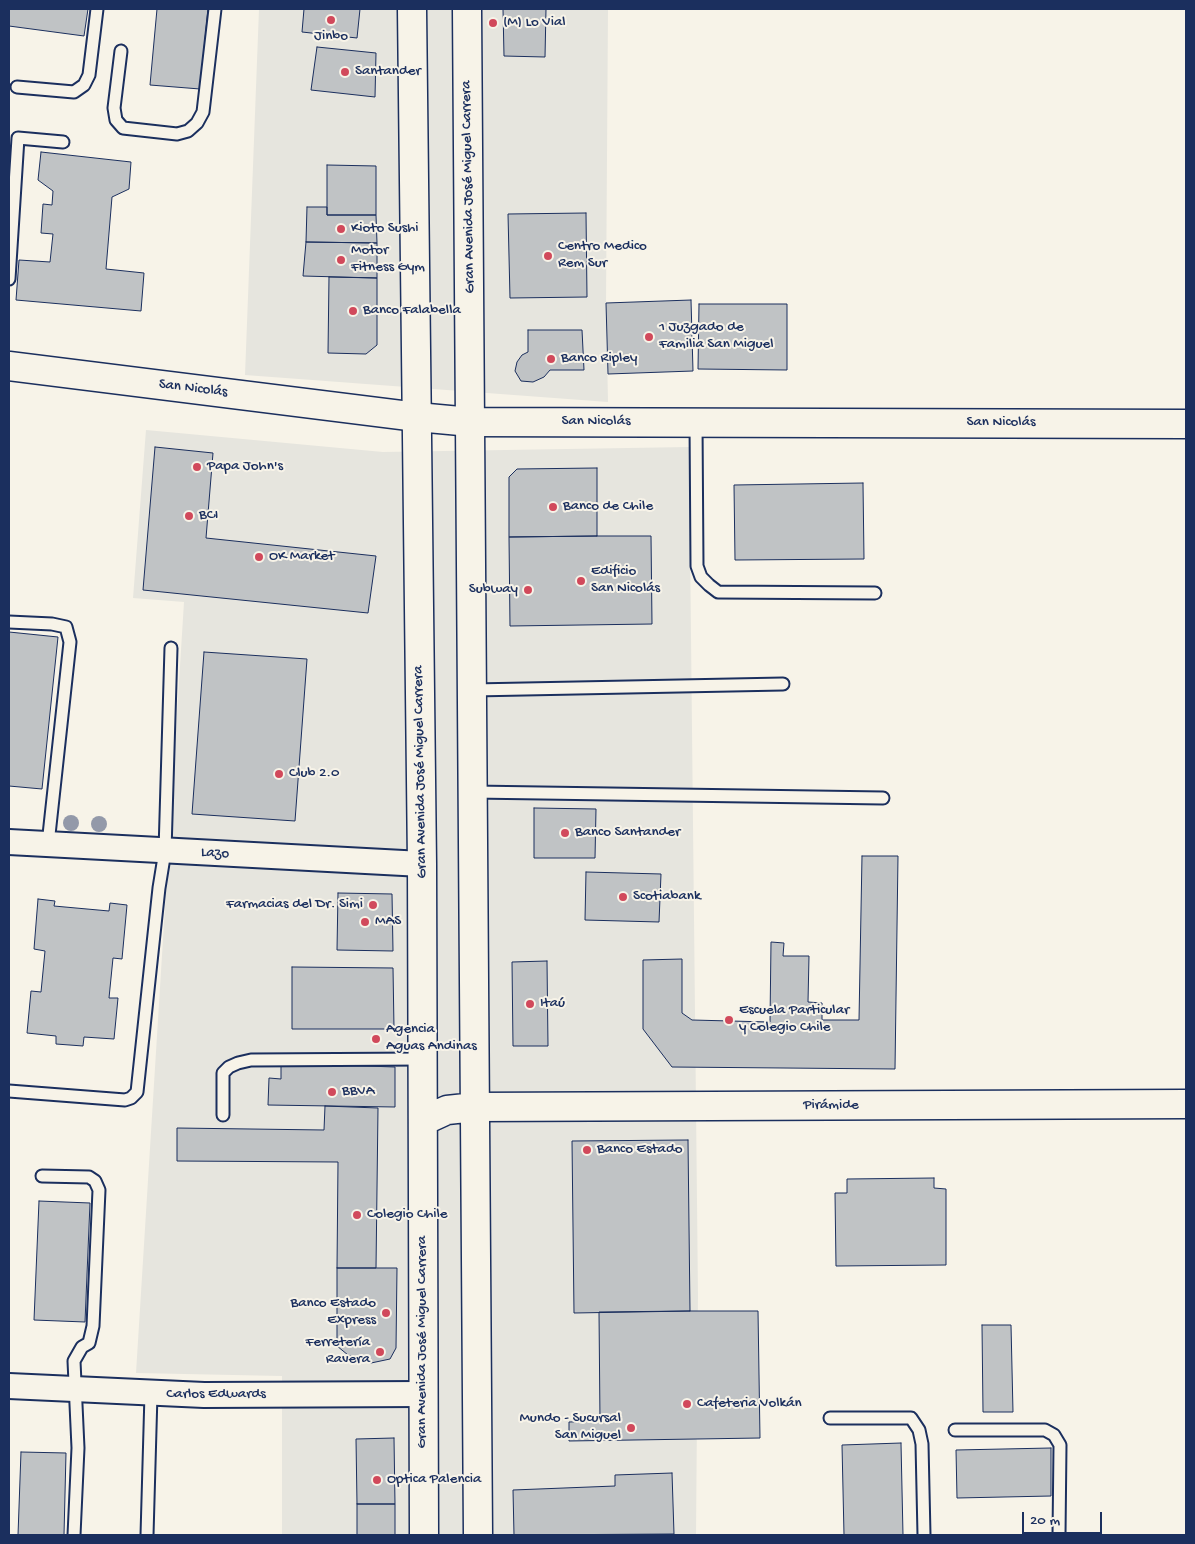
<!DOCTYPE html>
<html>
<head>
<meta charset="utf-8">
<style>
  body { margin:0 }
  #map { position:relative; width:1195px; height:1544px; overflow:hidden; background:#f7f3e8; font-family:"Gochi Hand",sans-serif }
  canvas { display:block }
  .frame { position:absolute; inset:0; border:10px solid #1b2f5e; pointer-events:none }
  .scale { position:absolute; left:1022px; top:1512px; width:80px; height:22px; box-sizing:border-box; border:2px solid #1b2f5e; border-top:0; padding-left:6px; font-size:15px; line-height:18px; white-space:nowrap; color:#1b2f5e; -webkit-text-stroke:4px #f7f3e8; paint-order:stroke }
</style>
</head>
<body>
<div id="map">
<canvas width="1195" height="1544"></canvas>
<div class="frame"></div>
<div class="scale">20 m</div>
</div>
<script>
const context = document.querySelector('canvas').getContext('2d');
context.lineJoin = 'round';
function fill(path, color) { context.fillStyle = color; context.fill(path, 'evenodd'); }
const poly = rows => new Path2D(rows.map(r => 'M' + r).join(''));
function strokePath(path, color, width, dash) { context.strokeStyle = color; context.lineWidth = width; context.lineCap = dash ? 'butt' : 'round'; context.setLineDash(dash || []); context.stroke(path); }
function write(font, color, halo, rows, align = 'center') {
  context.font = font + ' "Gochi Hand",sans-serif'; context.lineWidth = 4; context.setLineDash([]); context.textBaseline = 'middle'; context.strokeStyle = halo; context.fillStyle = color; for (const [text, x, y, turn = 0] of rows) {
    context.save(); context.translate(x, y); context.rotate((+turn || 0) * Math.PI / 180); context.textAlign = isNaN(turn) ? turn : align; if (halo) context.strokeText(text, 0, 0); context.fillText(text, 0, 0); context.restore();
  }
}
fill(poly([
  [259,9,608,9,606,303,608,402,245,375],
  [146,430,383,452,689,447,698,1295,696,1535,282,1535,282,1376,136,1373,184,602,133,598]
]), '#e6e5de');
const building = poly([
  [9,9,88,9,84,36,9,26,9,9],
  [157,9,208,9,200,89,150,85,157,9],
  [304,9,360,9,357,38,302,32,304,9],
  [503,9,546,9,545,57,504,56,503,9],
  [317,47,376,53,375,97,311,90,317,47],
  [41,152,131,162,129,189,112,197,106,269,144,273,141,311,16,300,19,260,50,262,53,234,41,233,43,204,52,205,53,191,38,180,41,152],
  [327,165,376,166,376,215,327,215,327,165],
  [307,207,327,207,327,215,376,215,377,243,306,242,307,207],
  [586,213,587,297,510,298,508,214,586,213],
  [306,242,377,243,377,278,303,276,306,242],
  [329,277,377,278,377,345,366,354,328,353,329,277],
  [691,300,693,371,608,374,606,303,691,300],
  [699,304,787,304,787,370,698,369,699,304],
  [528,330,582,330,584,370,550,370,544,377,533,382,521,381,515,371,517,362,522,355,528,352,528,330],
  [155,447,213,453,206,538,376,556,368,613,143,590,155,447],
  [597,468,597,536,509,537,509,477,517,469,597,468],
  [863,483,864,559,735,560,734,485,863,483],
  [597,536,651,536,652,624,510,626,509,537,597,536],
  [9,632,58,637,42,789,9,786,9,632],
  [204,652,307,659,295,821,192,814,204,652],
  [534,808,596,809,595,858,534,858,534,808],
  [862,856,898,856,895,1069,672,1067,643,1029,643,960,682,959,682,1013,692,1020,770,1022,771,942,784,943,783,956,809,956,808,1002,822,1003,822,1020,859,1020,862,856],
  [586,872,661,874,659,922,585,920,586,872],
  [338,893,392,894,393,951,337,950,338,893],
  [38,899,55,901,54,906,109,911,110,903,127,905,122,959,113,958,109,998,118,998,114,1039,84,1037,83,1046,56,1044,56,1036,27,1033,31,991,41,992,45,951,34,949,38,899],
  [547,961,548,1046,513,1046,512,962,547,961],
  [292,967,393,968,394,1029,292,1029,292,967],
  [281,1063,395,1067,395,1107,268,1105,269,1078,281,1079,281,1063],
  [325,1106,378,1108,376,1268,337,1268,338,1162,177,1161,177,1128,324,1130,325,1106],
  [688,1140,690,1311,574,1313,572,1141,688,1140],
  [934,1178,934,1188,946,1189,946,1265,836,1266,835,1193,847,1193,847,1179,934,1178],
  [39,1201,90,1203,85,1322,34,1320,39,1201],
  [337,1268,397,1268,396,1348,390,1359,371,1363,348,1355,337,1346,337,1268],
  [690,1311,758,1311,760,1438,569,1441,569,1422,600,1421,599,1312,690,1311],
  [982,1325,1011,1325,1013,1412,983,1412,982,1325],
  [394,1438,395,1504,357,1504,356,1439,394,1438],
  [901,1443,903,1535,844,1535,842,1445,901,1443],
  [1051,1448,1051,1496,957,1498,956,1450,1051,1448],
  [21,1452,66,1453,64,1535,18,1535,21,1452],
  [672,1473,674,1534,514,1535,513,1490,615,1486,615,1475,672,1473],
  [357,1504,395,1504,395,1535,357,1535,357,1504]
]);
fill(building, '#c0c3c5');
strokePath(building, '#1b2f5e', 1);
const service = poly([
  [121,51,114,108,116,120,123,128,177,134,188,131,197,123,203,112,215,9],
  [17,87,74,92,84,85,89,75,97,9],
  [9,279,18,138,63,142],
  [696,422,697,566,701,577,709,585,718,592,875,593],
  [9,622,52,624,66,627,70,642,48,844],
  [473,690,783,684],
  [473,792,883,798],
  [9,1091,125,1100,131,1098,137,1092,159,888,165,851,171,648],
  [223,1115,223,1073,229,1067,238,1063,251,1060,423,1059],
  [42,1176,89,1177,95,1181,99,1190,93,1326,89,1343,82,1347,74,1361,78,1448,74,1535],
  [830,1418,911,1418,919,1430,922,1444,924,1535],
  [955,1430,1045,1430,1054,1435,1060,1445,1059,1535],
  [147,1535,151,1394]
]);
const minor = poly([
  [9,842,422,864],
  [9,1386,204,1395,423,1394]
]);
const tertiary = poly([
  [9,366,417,417,471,422,1186,424],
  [475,1107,1186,1104]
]);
const primary = poly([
  [412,9,422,864,424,1535],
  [467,9,478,1535],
  [423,1121,447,1110,475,1107]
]);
strokePath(service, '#1b2f5e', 15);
strokePath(minor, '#1b2f5e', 28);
strokePath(tertiary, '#1b2f5e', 31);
strokePath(primary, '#1b2f5e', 31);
strokePath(service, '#f7f3e8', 11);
strokePath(minor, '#f7f3e8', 24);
strokePath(tertiary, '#f7f3e8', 28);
strokePath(primary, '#f7f3e8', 28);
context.fillStyle = '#9399a9';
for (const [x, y] of [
  [71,823],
  [99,824]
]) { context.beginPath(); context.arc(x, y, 8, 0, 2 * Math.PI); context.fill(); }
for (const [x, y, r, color] of [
  [331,20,5,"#d1495b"],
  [493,23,5,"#d1495b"],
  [345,72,5,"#d1495b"],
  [341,229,5,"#d1495b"],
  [548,256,5,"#d1495b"],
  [341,260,5,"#d1495b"],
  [353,311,5,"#d1495b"],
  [649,337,5,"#d1495b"],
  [551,359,5,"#d1495b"],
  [197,467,5,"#d1495b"],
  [553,507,5,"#d1495b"],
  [189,516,5,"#d1495b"],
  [259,557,5,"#d1495b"],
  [581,581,5,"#d1495b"],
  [528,590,5,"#d1495b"],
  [279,774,5,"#d1495b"],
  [565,833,5,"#d1495b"],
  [623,897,5,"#d1495b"],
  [373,905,5,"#d1495b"],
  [365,922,5,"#d1495b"],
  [530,1004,5,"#d1495b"],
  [729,1020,5,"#d1495b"],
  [376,1039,5,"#d1495b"],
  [332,1092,5,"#d1495b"],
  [587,1150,5,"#d1495b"],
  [357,1215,5,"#d1495b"],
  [386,1313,5,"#d1495b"],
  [380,1352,5,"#d1495b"],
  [687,1404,5,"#d1495b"],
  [631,1428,5,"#d1495b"],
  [377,1480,5,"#d1495b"]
]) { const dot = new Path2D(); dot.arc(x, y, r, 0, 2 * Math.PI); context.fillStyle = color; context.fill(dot); strokePath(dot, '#f7f3e8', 2); }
write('15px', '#1b2f5e', '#f7f3e8', [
  ["(M) Lo Vial",503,23],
  ["Jinbo",331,37,"center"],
  ["Santander",355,72],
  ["Kioto Sushi",351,229],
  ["Centro Medico",558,247],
  ["Rem Sur",558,264],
  ["Motor",351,251],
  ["Fitness Gym",351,268],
  ["Banco Falabella",363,311],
  ["1 Juzgado de",659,328],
  ["Familia San Miguel",659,345],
  ["Banco Ripley",561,359],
  ["Papa John's",207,467],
  ["Banco de Chile",563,507],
  ["BCI",199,516],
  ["OK Market",269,557],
  ["Edificio",591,572],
  ["San Nicolás",591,589],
  ["Subway",518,590,"right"],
  ["Club 2.0",289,774],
  ["Banco Santander",575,833],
  ["Scotiabank",633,897],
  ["Farmacias del Dr. Simi",363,905,"right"],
  ["MAS",375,922],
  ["Itaú",540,1004],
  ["Escuela Particular",739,1011],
  ["y Colegio Chile",739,1028],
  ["Agencia",386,1030],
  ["Aguas Andinas",386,1047],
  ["BBVA",342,1092],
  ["Banco Estado",597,1150],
  ["Colegio Chile",367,1215],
  ["Banco Estado",376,1304,"right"],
  ["Express",376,1321,"right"],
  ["Ferretería",370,1343,"right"],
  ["Ravera",370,1360,"right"],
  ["Cafeteria Volkán",697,1404],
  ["Mundo - Sucursal",621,1419,"right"],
  ["San Miguel",621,1436,"right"],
  ["Optica Palencia",387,1480]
], 'left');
write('15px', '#1b2f5e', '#f7f3e8', [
  ["Gran Avenida José Miguel Carrera",469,187,-91],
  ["San Nicolás",193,389,7],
  ["San Nicolás",596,422],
  ["San Nicolás",1001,423],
  ["Gran Avenida José Miguel Carrera",421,772,-91],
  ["Lazo",215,854,3],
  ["Pirámide",831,1106],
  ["Gran Avenida José Miguel Carrera",423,1342,-90],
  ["Carlos Edwards",216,1395]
]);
</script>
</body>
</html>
